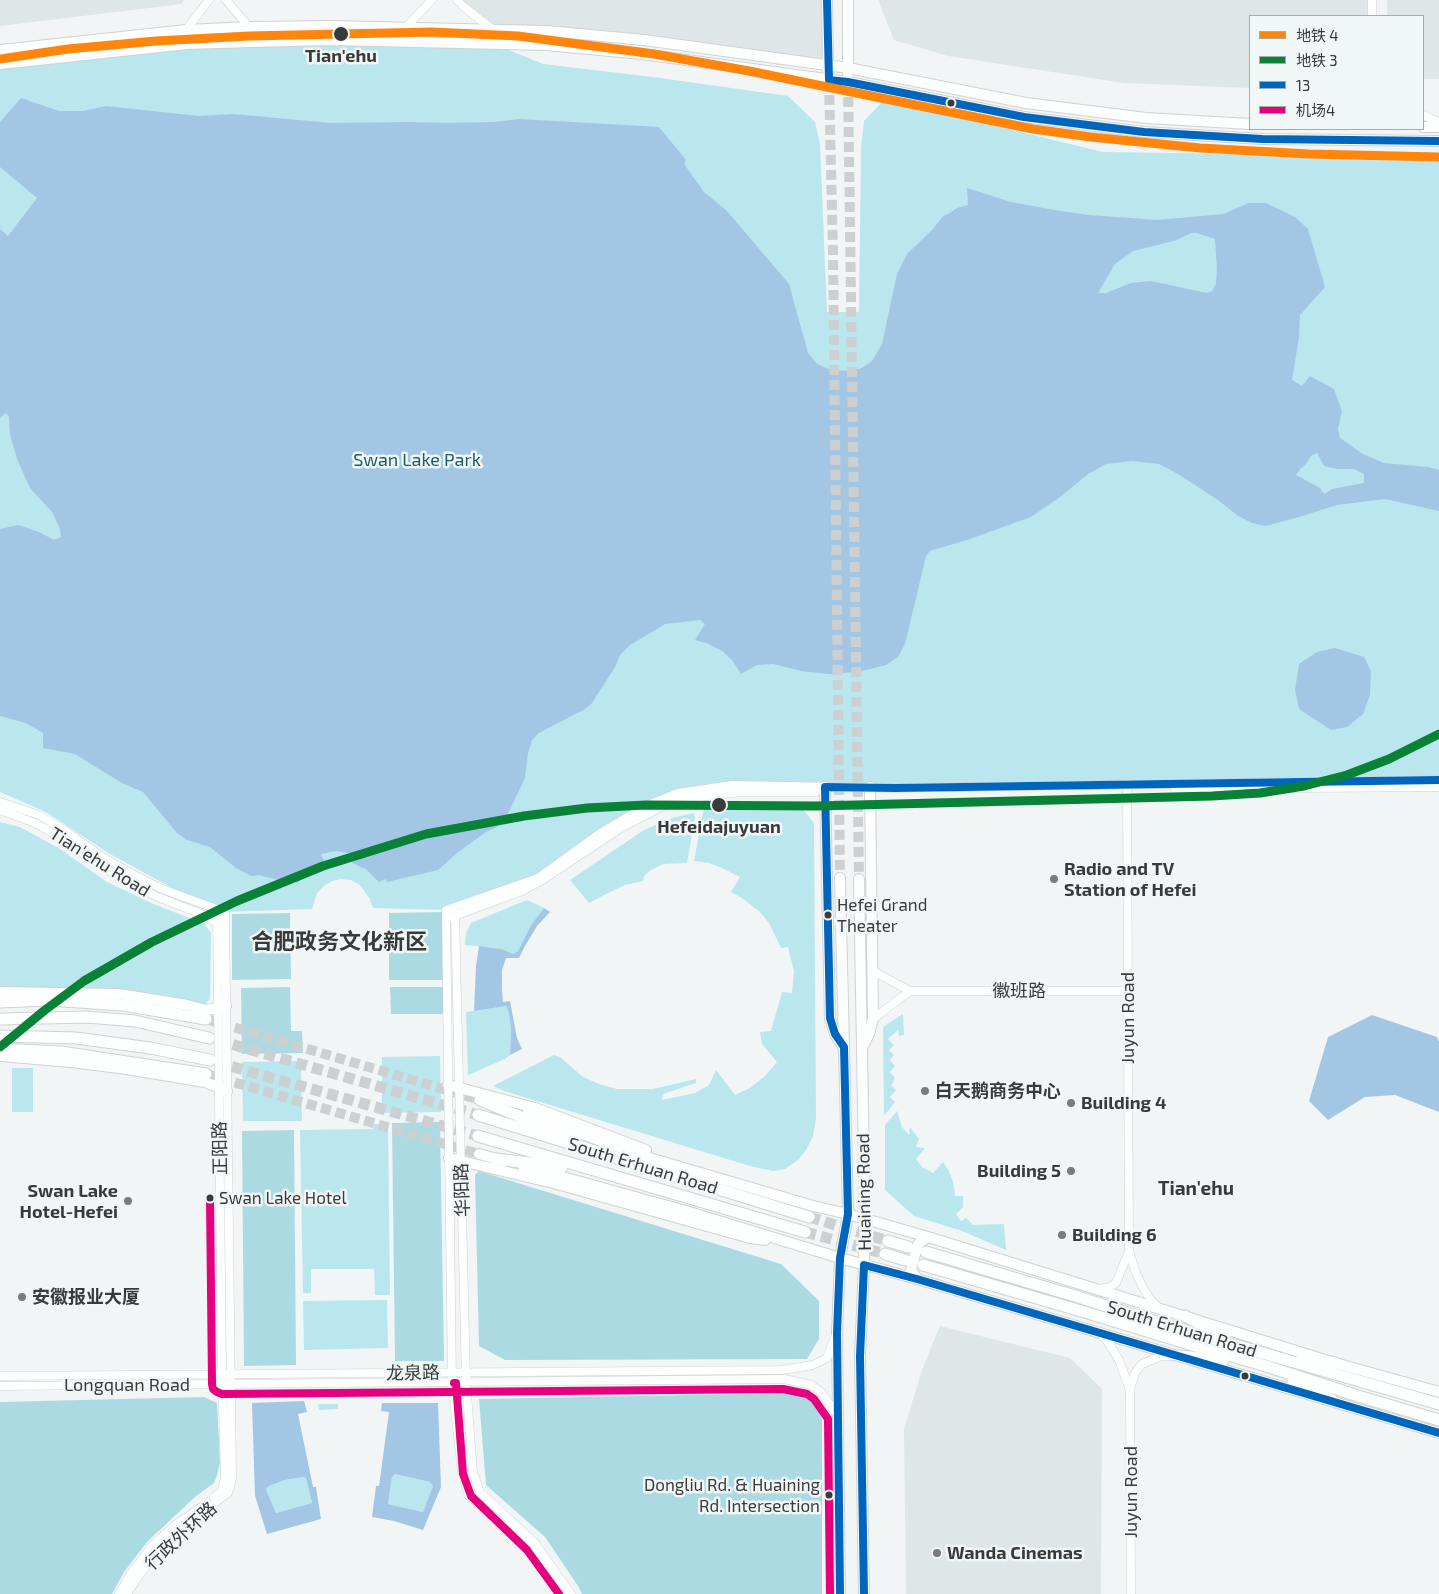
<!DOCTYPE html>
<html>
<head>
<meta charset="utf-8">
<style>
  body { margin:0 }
  #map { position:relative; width:1439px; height:1594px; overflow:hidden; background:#f2f5f6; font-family:"Exo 2","Noto Sans SC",sans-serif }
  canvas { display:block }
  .legend { position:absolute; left:1249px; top:15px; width:175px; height:115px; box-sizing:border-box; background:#f1f6f7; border:1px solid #a7abac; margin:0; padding:6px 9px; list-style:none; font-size:15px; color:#393b3b }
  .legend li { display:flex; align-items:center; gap:10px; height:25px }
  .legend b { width:25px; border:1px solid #a7abac }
</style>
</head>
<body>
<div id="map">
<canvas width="1439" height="1594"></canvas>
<ul class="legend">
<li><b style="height:6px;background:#ff850d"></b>地铁 4</li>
<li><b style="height:6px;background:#098137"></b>地铁 3</li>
<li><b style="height:6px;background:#0065bd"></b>13</li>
<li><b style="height:6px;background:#e5007d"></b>机场4</li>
</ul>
</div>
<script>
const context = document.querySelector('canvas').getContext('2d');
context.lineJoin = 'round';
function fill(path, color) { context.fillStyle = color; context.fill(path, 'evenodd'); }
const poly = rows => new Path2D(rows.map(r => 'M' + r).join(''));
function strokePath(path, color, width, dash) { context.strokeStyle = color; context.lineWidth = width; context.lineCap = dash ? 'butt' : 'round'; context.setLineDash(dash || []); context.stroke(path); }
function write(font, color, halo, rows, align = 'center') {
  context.font = font + ' "Exo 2","Noto Sans SC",sans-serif'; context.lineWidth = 5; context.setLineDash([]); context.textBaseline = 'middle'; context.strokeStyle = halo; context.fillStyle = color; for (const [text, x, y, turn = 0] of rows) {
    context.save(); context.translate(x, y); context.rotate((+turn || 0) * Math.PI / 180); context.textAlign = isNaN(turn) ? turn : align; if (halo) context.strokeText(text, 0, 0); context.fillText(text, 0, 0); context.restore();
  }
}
fill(poly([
  [0,0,184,0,182,4,0,26],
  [457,0,827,0,828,66,644,40,492,29],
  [878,0,1372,0,1372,16,1250,16,1250,88,1124,83,948,56,894,40],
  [1387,0,1439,0,1439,79,1423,79,1423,16,1387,16],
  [940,1326,1070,1358,1102,1389,1101,1594,906,1594,904,1429,922,1370]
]), '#dee6e8');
fill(poly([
  [198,43,492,43,543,64,653,77,788,96,815,122,820,144,827,312,859,312,861,148,864,121,885,99,1103,152,1439,157,1439,780,895,788,732,785,678,793,648,805,538,878,446,910,373,908,370,899,360,885,351,880,341,879,332,881,324,886,317,893,312,909,225,912,196,901,110,854,46,812,0,792,0,64],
  [797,802,814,823,816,1119,813,1136,806,1150,798,1160,785,1169,773,1171,750,1166,504,1091,493,1086,554,1055,560,1057,583,1077,599,1084,617,1089,653,1089,696,1079,696,1083,663,1094,662,1100,695,1093,709,1085,716,1070,735,1095,750,1088,765,1076,777,1062,762,1044,760,1032,771,1031,782,992,792,993,794,971,788,947,781,948,769,923,760,912,742,898,731,892,740,877,722,868,709,863,694,861,703,813,705,808],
  [693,813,695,817,687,863,663,864,651,870,644,876,643,881,625,885,608,893,589,903,570,880,644,830,672,818],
  [0,822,20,827,60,849,107,882,151,903,205,924,211,933,210,999,205,1004,166,995,103,988,0,987],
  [527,900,544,908,531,925,518,951,513,954,502,949,488,947,465,945,466,933,471,923],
  [506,1006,509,1013,511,1029,510,1055,505,1059,468,1075,466,1012],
  [903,1014,904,1035,899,1036,898,1030,888,1039,894,1045,889,1050,894,1055,890,1060,895,1066,890,1072,895,1078,891,1085,896,1090,890,1097,895,1102,884,1116,883,1027],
  [440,1056,441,1112,382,1113,382,1057],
  [301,1061,302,1121,243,1121,242,1062],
  [12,1068,33,1068,33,1112,12,1112],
  [897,1111,902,1127,909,1135,910,1127,919,1139,916,1147,925,1148,916,1159,922,1167,933,1173,943,1162,949,1171,953,1182,955,1196,963,1196,963,1207,956,1214,961,1221,966,1218,973,1225,1004,1224,1006,1250,962,1231,914,1216,885,1190,885,1125],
  [374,1124,388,1124,390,1295,375,1295,374,1269,311,1269,311,1293,303,1293,300,1130,373,1129],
  [387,1300,388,1348,304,1350,303,1301],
  [318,1404,338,1404,338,1409,319,1410],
  [395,1474,430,1482,433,1486,423,1512,388,1504,392,1477],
  [303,1477,306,1478,312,1503,276,1513,266,1489,269,1486,285,1480]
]), '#bae6ee');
fill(poly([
  [445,912,445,980,389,980,389,913],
  [290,913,291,979,232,980,232,914],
  [290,987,291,1031,302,1031,303,1053,242,1054,241,988],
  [390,987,445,987,445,1014,391,1014],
  [440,1122,444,1361,395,1361,392,1123],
  [294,1130,296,1365,244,1366,242,1131],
  [479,1171,781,1264,819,1301,819,1339,807,1359,505,1360,479,1346,475,1175],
  [792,1393,811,1400,819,1408,822,1420,822,1594,582,1594,578,1586,545,1537,486,1485,479,1399],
  [204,1397,217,1403,220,1463,217,1475,214,1483,195,1497,147,1542,124,1572,112,1594,0,1594,0,1402]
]), '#acdae2');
fill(poly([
  [21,98,59,111,83,111,106,106,199,116,233,114,331,123,409,122,446,123,494,122,519,119,659,127,686,160,684,164,704,192,727,211,789,284,808,353,817,364,831,370,850,371,862,368,872,361,882,344,897,274,907,254,933,229,943,216,948,214,957,208,968,205,967,188,1011,202,1054,210,1089,215,1157,220,1223,214,1249,203,1266,203,1295,217,1308,229,1325,287,1300,315,1299,337,1292,380,1302,386,1310,376,1334,389,1342,411,1338,429,1340,438,1363,454,1384,463,1428,467,1439,470,1439,511,1385,499,1337,505,1296,518,1265,526,1252,523,1238,516,1218,500,1178,474,1159,464,1132,461,1106,464,1088,474,1060,497,1031,517,967,540,930,551,926,556,905,644,898,657,886,665,858,672,829,674,801,671,773,664,757,665,741,674,732,660,722,651,709,644,695,640,705,624,700,620,665,624,630,645,620,655,615,667,592,703,585,709,539,733,532,740,528,753,525,778,505,820,497,827,486,832,457,853,438,870,387,882,386,879,379,882,366,869,352,863,355,854,336,851,321,854,324,861,323,863,305,874,298,883,291,880,289,883,259,875,251,876,236,868,210,847,187,840,177,833,143,792,122,783,75,754,43,748,43,733,26,723,0,716,0,529,18,525,39,532,54,540,61,537,60,529,52,512,30,488,17,459,10,435,9,417,6,413,0,418,0,229,8,236,37,198,0,167,0,122],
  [1191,233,1197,233,1215,239,1217,269,1216,284,1212,291,1207,293,1151,281,1131,283,1106,293,1098,293,1115,264,1133,251,1177,240],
  [1317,453,1324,466,1337,469,1354,469,1364,474,1364,483,1332,489,1324,494,1320,488,1296,475,1300,469,1305,465,1311,456],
  [1335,648,1364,657,1371,671,1370,695,1363,714,1347,727,1331,730,1299,709,1295,690,1299,664,1317,652],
  [544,908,550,912,537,926,525,946,519,958,506,958,502,970,502,990,503,1002,510,1001,517,1038,522,1049,510,1055,511,1029,509,1013,506,1006,474,1011,476,966,479,946,502,949,513,954,518,951,531,925],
  [1372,1015,1437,1037,1439,1042,1439,1112,1395,1095,1365,1097,1328,1120,1309,1101,1328,1037],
  [304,1401,307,1412,298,1414,313,1487,316,1487,321,1519,267,1534,255,1496,252,1403],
  [303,1477,306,1478,312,1503,276,1513,266,1489,269,1486,285,1480],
  [382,1403,438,1403,441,1487,423,1530,394,1521,372,1517,376,1486,379,1486,389,1412,381,1411],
  [395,1474,430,1482,433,1486,423,1512,388,1504,392,1477]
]), '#a3c6e4');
strokePath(poly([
  [829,80,833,254,840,878],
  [848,82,859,879],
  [206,1019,477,1099],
  [206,1074,479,1154]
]), '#cdd0d1', 10, [10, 5]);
strokePath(poly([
  [217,1040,478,1115],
  [216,1062,478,1136],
  [809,1217,888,1241],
  [805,1232,885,1254]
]), '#cdd0d1', 11, [11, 5.5]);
const minor = poly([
  [226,0,249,27],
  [457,0,464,7,492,29],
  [1372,0,1372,16],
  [406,27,432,0],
  [186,30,209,0],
  [1423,115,1439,122],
  [1127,784,1129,1251,1136,1273,1142,1286,1150,1299,1158,1307],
  [1175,789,1439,787],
  [0,802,39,815,64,830,104,858,136,876,162,889,225,912,232,1478,228,1493,206,1509,157,1553,138,1577,127,1594],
  [0,810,35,823,60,837,102,867,131,884,158,897,209,917,218,924],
  [455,913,466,1382,473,1472,480,1492,535,1543,571,1594],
  [446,919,522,891,541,881,621,828,663,806,685,799,739,792,816,792],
  [873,971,910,991,1128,991],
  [873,1019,910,991],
  [1099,1289,1110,1287,1116,1283,1129,1251],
  [1100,1333,1110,1345,1119,1360,1130,1390,1135,1373,1142,1364,1161,1356,1171,1356],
  [0,1376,782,1370,813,1365,827,1358,835,1337],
  [0,1386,784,1379,811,1385,821,1392,838,1416],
  [1130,1390,1131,1594],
  [214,1497,222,1491,225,1478,222,1375,217,909],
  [119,1594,130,1575,152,1546,175,1525,203,1506],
  [563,1594,538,1557,512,1532,469,1496,462,1472,452,1382,446,910,538,878,599,834,648,805,678,793,732,785,895,788,1439,780]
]);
const major = poly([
  [827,0,828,71],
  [0,50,186,30,249,27,332,26,547,31,644,40,848,68,1026,103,1146,118,1250,124],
  [0,64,187,44,250,42,332,40,546,45,642,54,848,82,1024,117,1144,132,1262,139,1439,141],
  [848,74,848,0],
  [1423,127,1439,127],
  [825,787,830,1018,835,1034,843,1047],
  [859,879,865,1219,864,1265,860,1356,864,1594],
  [0,992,119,994,187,1005,207,1010,226,1006],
  [862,1048,869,1034,873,1019,870,787],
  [0,1056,71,1062,127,1069,205,1082,227,1091],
  [448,1085,535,1108,646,1150],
  [527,1114,643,1156,813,1206,848,1214,928,1237,1335,1363,1439,1392],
  [479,1154,504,1161],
  [449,1158,557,1184,750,1238,765,1240],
  [523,1166,686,1211,840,1258,917,1279,1439,1433],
  [917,1279,911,1269,918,1244,928,1237],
  [840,1594,837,1333,840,1258,848,1214,840,878]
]);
const highway = poly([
  [0,1002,49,1000,123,1005,206,1019],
  [0,1019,87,1017,135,1021,209,1038],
  [0,1036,76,1038,150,1048,210,1060],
  [0,1049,61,1052,206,1074],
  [480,1100,567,1136],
  [478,1115,809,1217],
  [478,1136,805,1232],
  [496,1159,562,1167],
  [888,1241,908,1247],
  [926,1252,1075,1296,1169,1326,1439,1404],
  [885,1254,905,1260],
  [923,1265,1088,1313,1189,1344,1263,1365,1358,1396,1439,1420],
  [1185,1316,1225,1337],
  [1180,1356,1223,1360],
  [1302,1358,1335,1363],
  [1293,1381,1332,1400]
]);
strokePath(minor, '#d0d2d3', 9);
strokePath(major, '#d0d2d3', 12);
strokePath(highway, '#d0d2d3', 13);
strokePath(minor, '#fdfefe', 8);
strokePath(major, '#fdfefe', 10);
strokePath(highway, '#fdfefe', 11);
strokePath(poly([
  [827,0,829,80,848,82,1024,117,1144,132,1262,139,1439,141],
  [840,1594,837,1333,840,1258,848,1214,844,1047,835,1034,830,1018,825,787,895,788,1439,780],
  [864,1594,860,1356,864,1265,917,1279,1439,1433]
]), '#0065bd', 8);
strokePath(poly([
  [210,1197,212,1384,213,1389,217,1392,222,1394,783,1389,807,1394,814,1399,828,1419,830,1594],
  [454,1383,456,1383,463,1474,471,1496,527,1550,559,1594]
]), '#e5007d', 8);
strokePath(poly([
  [0,59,68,49,156,41,249,36,432,32,518,36,654,54,749,71,1033,129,1091,137,1200,148,1309,154,1439,157]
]), '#ff850d', 9);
strokePath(poly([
  [0,1047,45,1010,84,981,152,942,237,901,323,866,426,834,524,816,587,808,646,805,817,806,1212,796,1260,793,1304,786,1347,775,1389,759,1439,734]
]), '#098137', 9);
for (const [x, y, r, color] of [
  [341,34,8,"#393b3b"],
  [951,103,4.5,"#393b3b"],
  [719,805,8,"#393b3b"],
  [1054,879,5,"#7a7c7c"],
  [828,915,4.5,"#393b3b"],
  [925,1091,5,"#7a7c7c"],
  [1071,1103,5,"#7a7c7c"],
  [1071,1171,5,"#7a7c7c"],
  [210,1198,4.5,"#393b3b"],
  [128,1201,5,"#7a7c7c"],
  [1062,1235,5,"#7a7c7c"],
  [22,1297,5,"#7a7c7c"],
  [1245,1376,4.5,"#393b3b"],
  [829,1495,4.5,"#393b3b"],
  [937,1553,5,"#7a7c7c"]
]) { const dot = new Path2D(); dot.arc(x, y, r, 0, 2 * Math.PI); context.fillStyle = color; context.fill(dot); strokePath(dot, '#f1f6f7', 2); }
write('17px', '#393b3b', '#f1f6f7', [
  ["Hefei Grand",837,905],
  ["Theater",837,926],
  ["Swan Lake Hotel",219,1198],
  ["Dongliu Rd. & Huaining",820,1485,"right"],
  ["Rd. Intersection",820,1506,"right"]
], 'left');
write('bold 18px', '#393b3b', '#f1f6f7', [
  ["Tian'ehu",341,56],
  ["Hefeidajuyuan",719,827]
]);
write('18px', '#1b5e68', '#f1f6f7', [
  ["Swan Lake Park",417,460]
]);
write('18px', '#393b3b', '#f1f6f7', [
  ["Tian'ehu Road",100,862,32],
  ["徽班路",1019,991],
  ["Juyun Road",1128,1018,-90],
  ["正阳路",220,1148,-91],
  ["South Erhuan Road",643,1166,17],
  ["华阳路",462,1190,-92],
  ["Huaining Road",864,1192,-91],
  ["South Erhuan Road",1182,1329,17],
  ["龙泉路",413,1373,-1],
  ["Longquan Road",127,1385],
  ["Juyun Road",1131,1492,-90],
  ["行政外环路",181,1536,-43]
]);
write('bold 18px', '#393b3b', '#f1f6f7', [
  ["Radio and TV",1064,869],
  ["Station of Hefei",1064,890],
  ["白天鹅商务中心",935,1091],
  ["Building 4",1081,1103],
  ["Building 5",1061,1171,"right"],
  ["Swan Lake",118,1191,"right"],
  ["Hotel-Hefei",118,1212,"right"],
  ["Building 6",1072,1235],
  ["安徽报业大厦",32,1297],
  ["Wanda Cinemas",947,1553]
], 'left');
write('bold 19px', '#393b3b', '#f1f6f7', [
  ["Tian'ehu",1196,1189]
]);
write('bold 22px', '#393b3b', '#f1f6f7', [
  ["合肥政务文化新区",339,942]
]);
</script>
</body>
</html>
